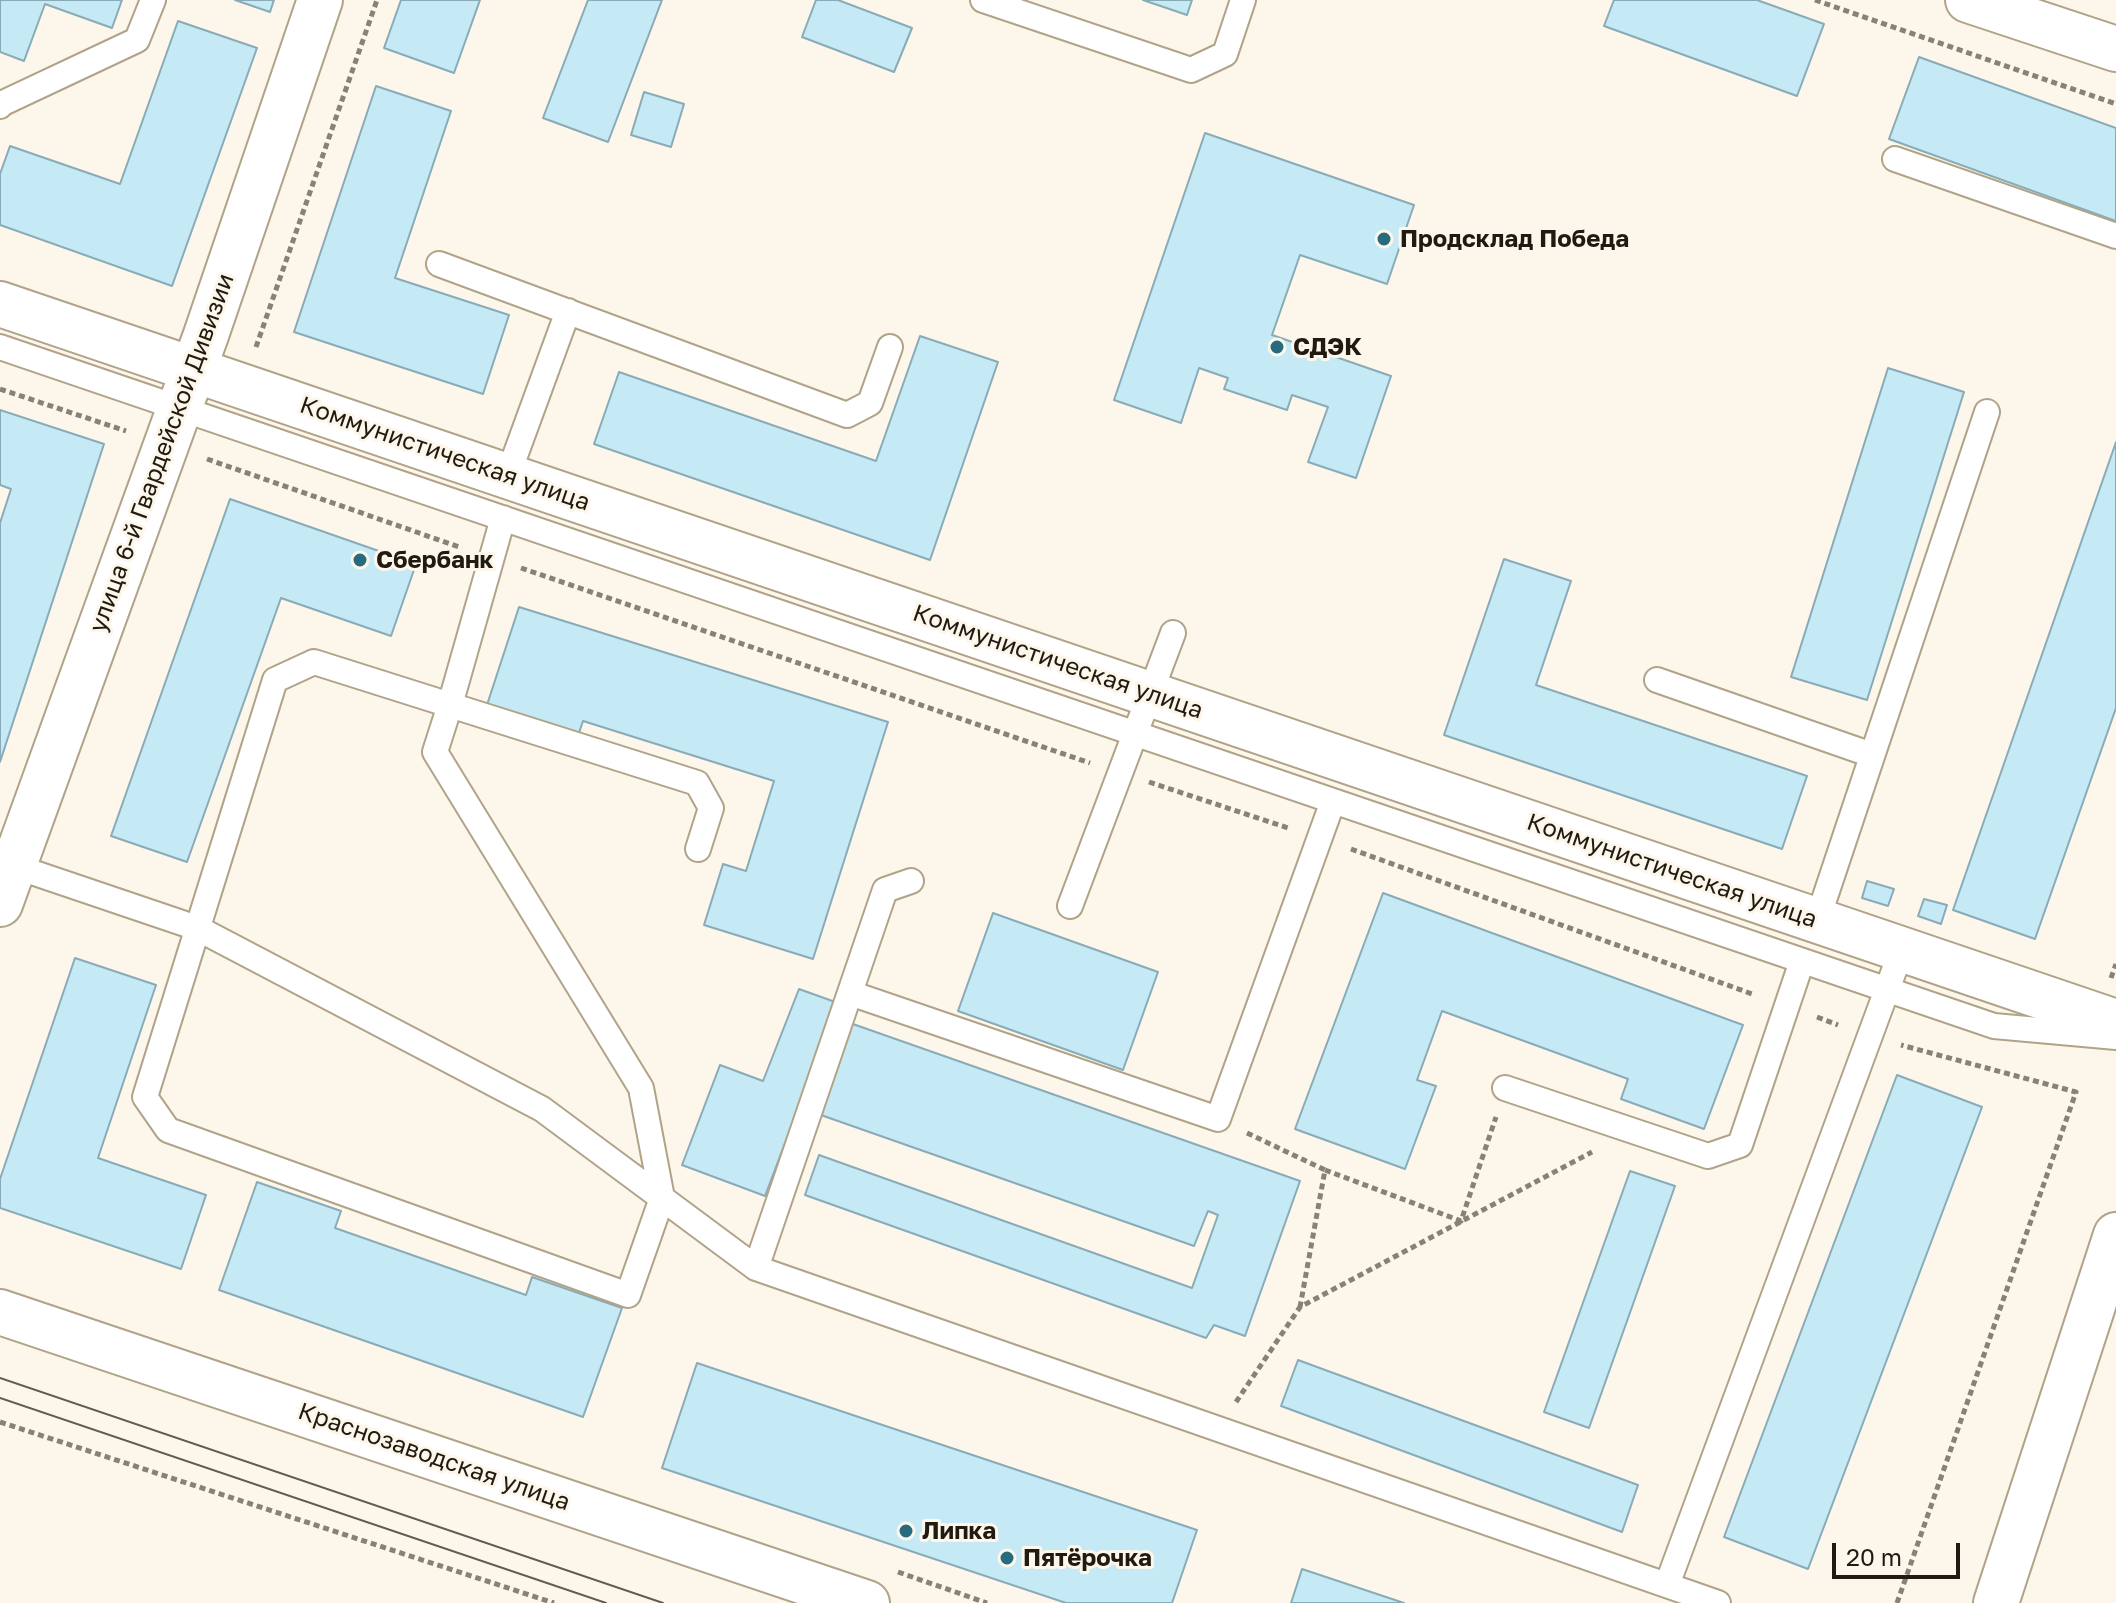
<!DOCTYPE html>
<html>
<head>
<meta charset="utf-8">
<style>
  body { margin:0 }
  #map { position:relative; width:2116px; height:1603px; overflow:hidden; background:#fdf7eb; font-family:"Golos Text",sans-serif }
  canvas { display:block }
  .scale { position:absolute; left:1832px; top:1543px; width:128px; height:36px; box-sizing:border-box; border:4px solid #201a10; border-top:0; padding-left:10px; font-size:24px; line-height:28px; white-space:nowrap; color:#201a10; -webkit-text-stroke:6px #fdf7eb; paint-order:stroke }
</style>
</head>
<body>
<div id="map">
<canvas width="2116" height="1603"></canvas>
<div class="scale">20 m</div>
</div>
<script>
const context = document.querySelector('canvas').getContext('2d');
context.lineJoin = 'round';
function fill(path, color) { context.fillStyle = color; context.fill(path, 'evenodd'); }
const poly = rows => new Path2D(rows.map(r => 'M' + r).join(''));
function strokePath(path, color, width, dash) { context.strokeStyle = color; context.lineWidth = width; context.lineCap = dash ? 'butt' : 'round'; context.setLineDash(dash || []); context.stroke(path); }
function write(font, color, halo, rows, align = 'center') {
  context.font = font + ' "Golos Text",sans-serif'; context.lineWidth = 6; context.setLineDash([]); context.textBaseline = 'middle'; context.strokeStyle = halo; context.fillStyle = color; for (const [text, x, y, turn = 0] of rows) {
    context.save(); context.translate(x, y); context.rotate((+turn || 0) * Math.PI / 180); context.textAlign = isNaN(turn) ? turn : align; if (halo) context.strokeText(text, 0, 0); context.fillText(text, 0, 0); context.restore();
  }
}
const building = poly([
  [0,0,122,0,112,28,45,4,24,61,0,52,0,0],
  [235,0,274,0,270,12,235,0],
  [401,0,480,0,454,73,384,48,401,0],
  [588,0,662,0,608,142,543,118,588,0],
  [816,0,838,0,912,28,894,72,802,37,816,0],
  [1143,0,1192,0,1187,15,1143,0],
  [1614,0,1757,0,1824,24,1797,96,1604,26,1614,0],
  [178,21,257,48,172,286,0,225,0,174,10,146,120,184,178,21],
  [1919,57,2116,128,2116,221,1889,139,1919,57],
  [376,86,451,111,395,278,509,315,483,394,294,332,376,86],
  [644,92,684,104,671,147,631,135,644,92],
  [1205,133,1414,205,1387,284,1300,255,1272,335,1391,376,1356,478,1308,462,1328,407,1292,395,1287,410,1224,389,1228,378,1199,368,1181,423,1114,400,1205,133],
  [920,336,998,362,930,560,594,444,619,372,876,461,920,336],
  [1888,368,1964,392,1867,700,1791,677,1888,368],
  [0,410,104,444,0,762,0,523,11,489,0,485,0,410],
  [2116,442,2116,708,2035,939,1953,910,2116,442],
  [230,499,416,564,391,636,281,598,187,862,111,836,230,499],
  [1504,559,1571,581,1536,685,1807,776,1782,849,1444,735,1504,559],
  [519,607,888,722,813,959,704,925,723,864,746,871,774,781,583,721,578,736,486,708,519,607],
  [1867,881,1894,889,1888,906,1862,898,1867,881],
  [1383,893,1743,1025,1704,1129,1621,1099,1628,1079,1442,1011,1417,1080,1436,1086,1405,1169,1295,1129,1383,893],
  [1924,899,1947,905,1941,924,1918,916,1924,899],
  [993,913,1158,972,1123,1070,958,1011,993,913],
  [75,958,156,985,98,1158,206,1195,181,1269,0,1208,0,1179,75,958],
  [799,989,838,1003,765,1196,682,1165,720,1065,763,1081,799,989],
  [850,1023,1300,1181,1245,1336,1214,1325,1206,1338,805,1195,819,1155,1192,1288,1218,1215,1208,1211,1194,1246,818,1114,850,1023],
  [1897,1075,1982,1107,1808,1569,1724,1537,1897,1075],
  [1630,1171,1675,1186,1589,1428,1544,1412,1630,1171],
  [257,1182,341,1211,335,1228,526,1295,532,1277,622,1308,583,1417,219,1290,257,1182],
  [1298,1360,1638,1485,1622,1532,1281,1406,1298,1360],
  [697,1363,1197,1530,1172,1603,1066,1603,662,1468,697,1363],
  [1302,1569,1404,1603,1291,1603,1302,1569]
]);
fill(building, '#c5e9f5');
strokePath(building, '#89abb7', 2);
const lane = poly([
  [983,0,1191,70,1225,54,1243,0],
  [0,106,1,104,137,40,153,0],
  [1895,159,2116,236],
  [439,264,847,415,870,403,890,347],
  [0,347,1994,1026,2116,1037],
  [508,475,568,311],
  [503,518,450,705,435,752,641,1088,662,1198,628,1295,168,1130,145,1097,275,680,314,662,450,705,697,783,711,808,698,849],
  [1657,680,1872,755],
  [5,863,197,928,542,1109,756,1268,1718,1603],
  [1070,906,1173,633],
  [1817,921,1987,412],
  [850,993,1218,1119,1333,801],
  [1505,1088,1708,1156,1740,1145,1802,961],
  [756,1268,885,890,911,881],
  [1667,1585,1902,949]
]);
const street = poly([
  [1968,0,2116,49],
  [0,304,2116,1022],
  [0,904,206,335,320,0],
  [1996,1603,2116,1235]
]);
const secondary = poly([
  [0,1312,867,1603]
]);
strokePath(lane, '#b1a388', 28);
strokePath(street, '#b1a388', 48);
strokePath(secondary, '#b1a388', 48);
strokePath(poly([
  [1815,0,2116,104],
  [256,347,377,0],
  [0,389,126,431],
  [207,459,462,548],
  [521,568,1090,763],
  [1149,782,1288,828],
  [1351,849,1755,995],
  [2111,978,2116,964],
  [1817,1017,1838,1025],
  [1247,1133,1325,1170,1300,1307],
  [1325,1170,1461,1221,1496,1117],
  [1236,1402,1300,1307,1592,1152],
  [0,1422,554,1603],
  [898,1572,987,1603],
  [1897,1603,2076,1092,1901,1045]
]), '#878176', 5, [6, 4]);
strokePath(lane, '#fff', 24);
strokePath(street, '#fff', 44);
strokePath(secondary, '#fff', 44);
strokePath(poly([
  [0,1378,663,1603],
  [0,1398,606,1603]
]), '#615b51', 2);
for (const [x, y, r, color] of [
  [1384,239,8,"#296b7e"],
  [1277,347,8,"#296b7e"],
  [360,560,8,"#296b7e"],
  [906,1531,8,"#296b7e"],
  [1007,1558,8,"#296b7e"]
]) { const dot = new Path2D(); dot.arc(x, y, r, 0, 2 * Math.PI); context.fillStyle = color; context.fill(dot); strokePath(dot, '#fdf7eb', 3); }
write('bold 24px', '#201a10', '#fdf7eb', [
  ["Продсклад Победа",1400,239],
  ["СДЭК",1293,347],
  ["Сбербанк",376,560],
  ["Липка",922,1531],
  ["Пятёрочка",1023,1558]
], 'left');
write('24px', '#201a10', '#fdf7eb', [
  ["улица 6-й Гвардейской Дивизии",162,453,-70],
  ["Коммунистическая улица",445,454,19],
  ["Коммунистическая улица",1058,662,19],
  ["Коммунистическая улица",1672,871,19],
  ["Краснозаводская улица",434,1457,19]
]);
</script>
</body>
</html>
